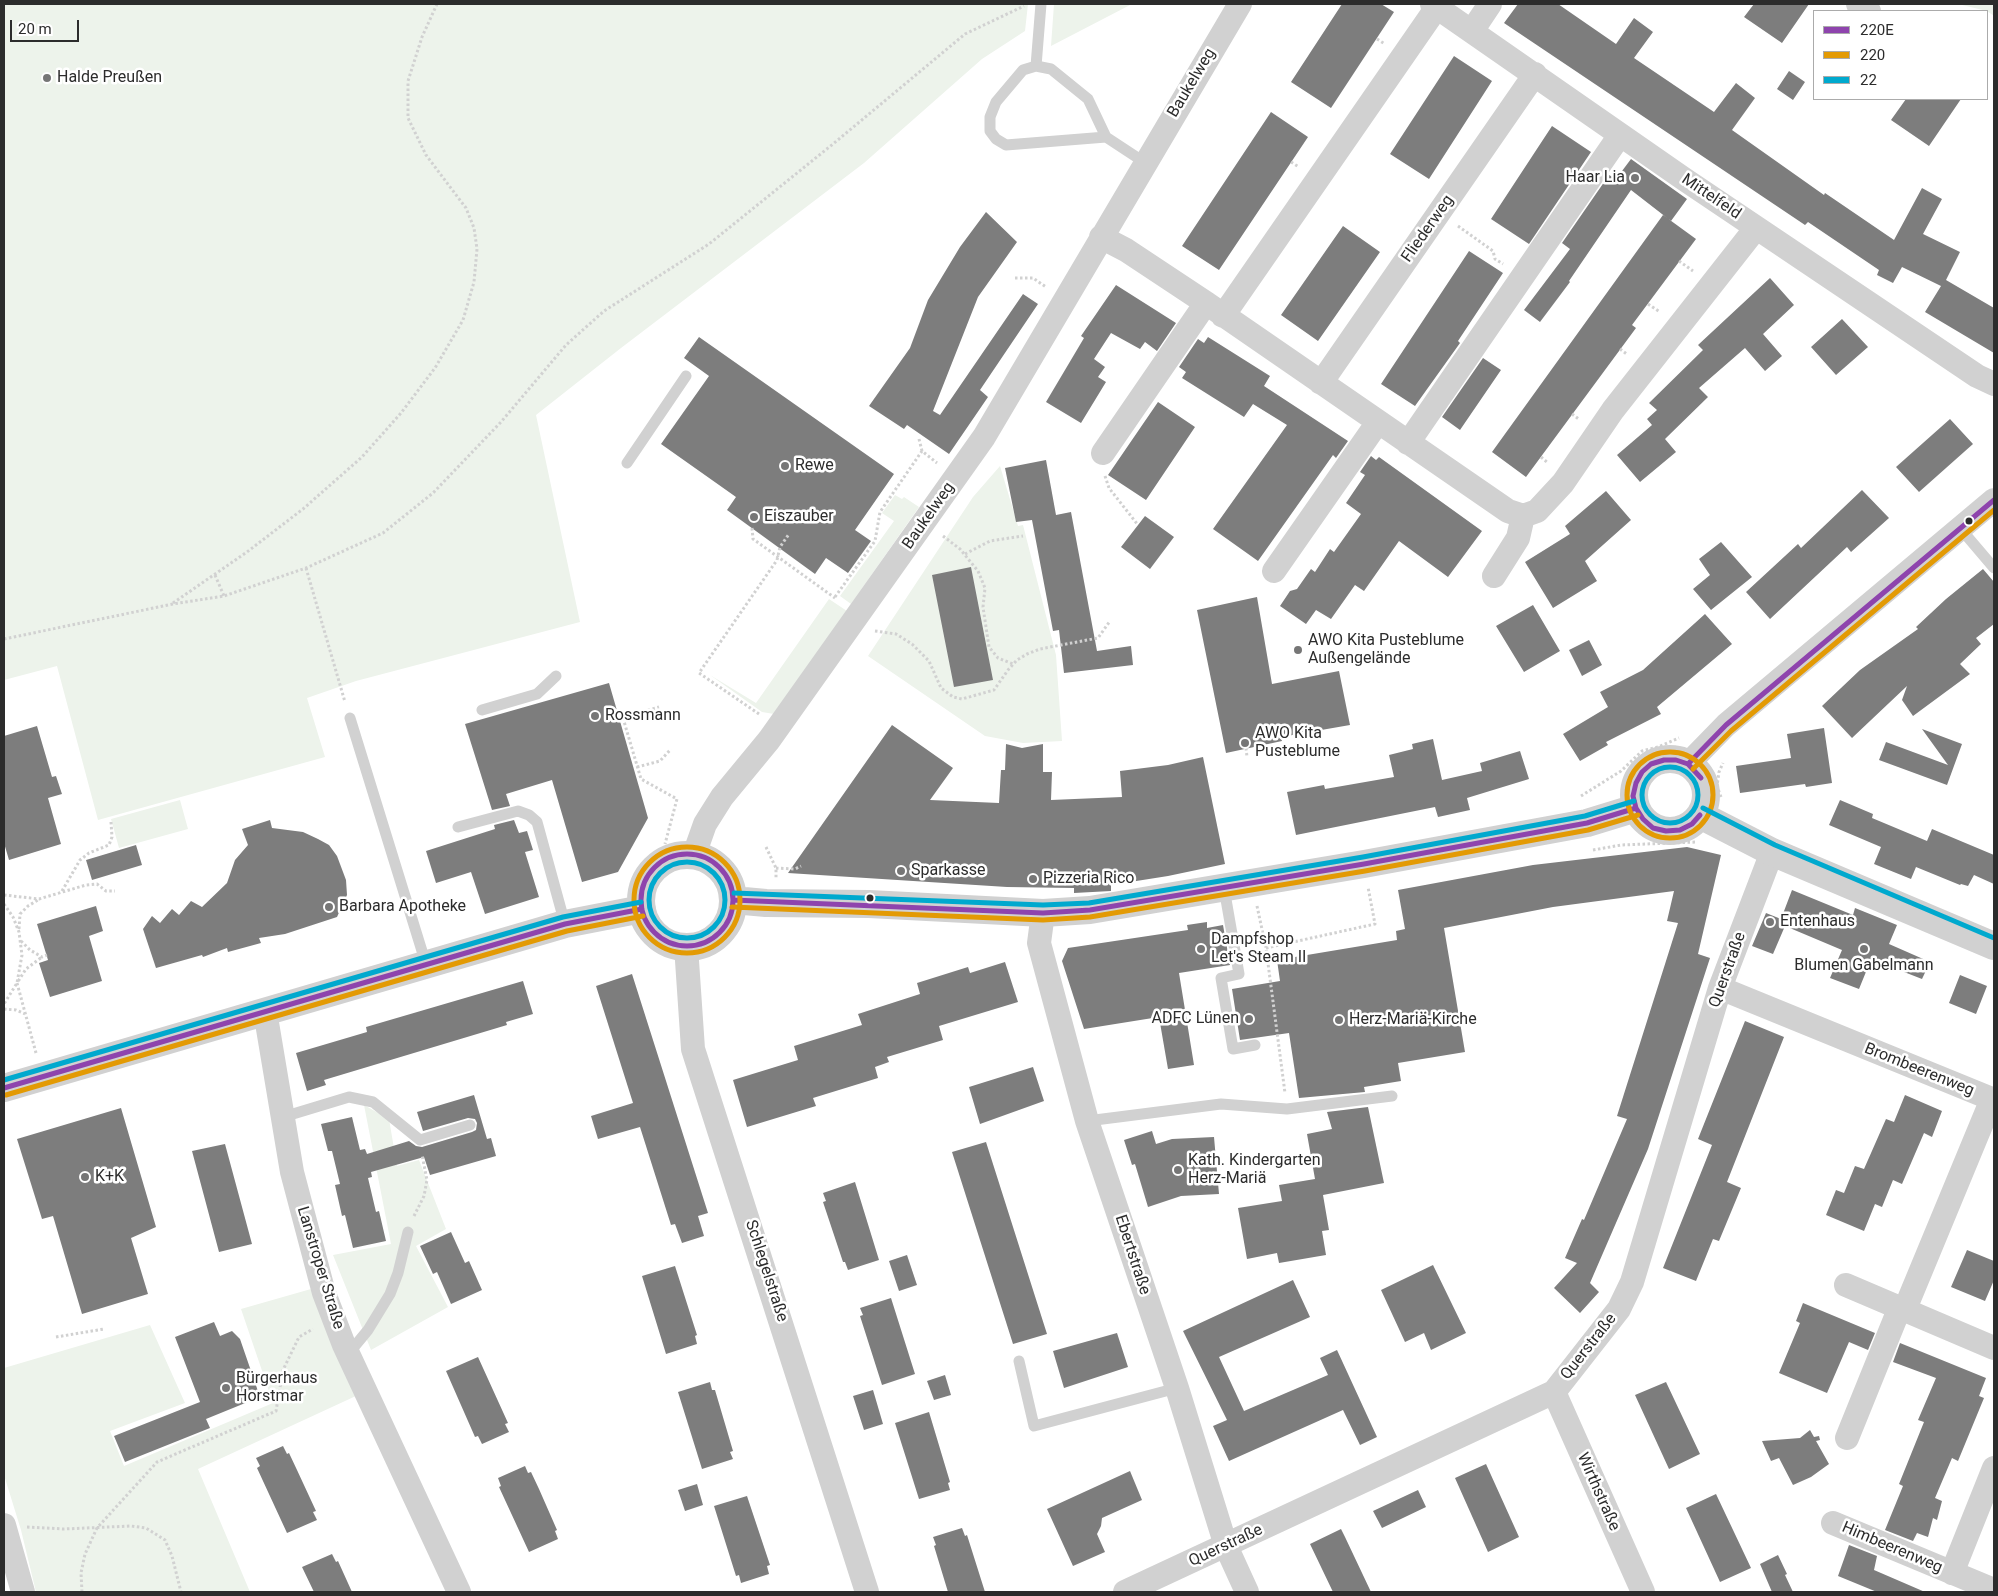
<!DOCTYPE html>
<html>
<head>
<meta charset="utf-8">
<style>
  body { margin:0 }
  #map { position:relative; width:1998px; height:1596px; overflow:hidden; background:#fff; font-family:Roboto,sans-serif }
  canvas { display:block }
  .frame { position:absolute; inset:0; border:5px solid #2c2c2c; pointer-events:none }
  .legend { position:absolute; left:1813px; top:10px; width:175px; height:90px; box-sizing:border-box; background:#fff; border:1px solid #ababab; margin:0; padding:6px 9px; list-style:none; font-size:15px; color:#2c2c2c }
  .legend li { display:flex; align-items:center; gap:10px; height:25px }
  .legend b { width:25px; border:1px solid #ababab }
  .scale { position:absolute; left:10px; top:20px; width:69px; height:22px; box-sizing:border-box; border:2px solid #2c2c2c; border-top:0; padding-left:6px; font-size:15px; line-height:18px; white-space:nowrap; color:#2c2c2c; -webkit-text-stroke:4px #fff; paint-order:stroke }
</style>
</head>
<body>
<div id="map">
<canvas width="1998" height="1596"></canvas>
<div class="frame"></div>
<ul class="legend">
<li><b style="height:6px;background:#8e44ad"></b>220E</li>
<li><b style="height:6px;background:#e39a04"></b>220</li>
<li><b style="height:6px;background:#00a9ce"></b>22</li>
</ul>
<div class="scale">20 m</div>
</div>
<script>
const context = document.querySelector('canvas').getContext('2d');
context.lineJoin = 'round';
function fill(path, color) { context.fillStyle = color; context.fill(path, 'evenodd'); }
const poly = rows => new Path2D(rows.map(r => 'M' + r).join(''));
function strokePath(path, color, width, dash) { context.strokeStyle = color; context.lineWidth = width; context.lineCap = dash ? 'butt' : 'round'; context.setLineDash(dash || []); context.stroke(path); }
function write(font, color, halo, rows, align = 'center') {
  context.font = font + ' Roboto,sans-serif'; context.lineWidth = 5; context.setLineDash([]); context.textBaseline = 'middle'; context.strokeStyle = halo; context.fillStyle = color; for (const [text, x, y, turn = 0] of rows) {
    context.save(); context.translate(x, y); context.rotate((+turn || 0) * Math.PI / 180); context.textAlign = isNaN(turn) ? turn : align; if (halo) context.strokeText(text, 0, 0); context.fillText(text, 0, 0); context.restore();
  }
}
fill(poly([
  [4,4,1028,4,1025,31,982,59,864,163,621,348,536,415,580,622,356,681,307,698,325,757,98,820,57,666,4,680],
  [1054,4,1132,4,1051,46],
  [1958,4,1994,4,1994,16,1987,11],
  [1000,466,1018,526,1023,525,1056,655,1062,741,1023,743,985,736,868,656,973,497],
  [895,495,902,499,904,497,919,507,851,604,840,596,894,521,882,513],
  [829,599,847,611,774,714,762,712,710,675,756,703],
  [180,800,188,829,119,848,111,819],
  [364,1105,389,1119,397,1166,419,1160,446,1229,416,1246,448,1307,371,1350,333,1255,391,1244],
  [311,1289,358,1395,198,1469,250,1592,36,1592,21,1530,4,1475,4,1368,150,1325,185,1403,110,1431,124,1466,273,1403,241,1309]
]), '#edf3eb');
fill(poly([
  [1342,4,1381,4,1394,12,1331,108,1291,82],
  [1518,4,1558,4,1616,44,1634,18,1653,32,1634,58,1714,112,1736,83,1755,98,1732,130,1824,195,1825,193,1894,240,1922,188,1942,199,1923,234,1960,252,1946,280,1994,308,1994,353,1925,312,1941,286,1902,267,1893,283,1877,275,1879,270,1808,222,1805,225,1504,23],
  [1754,4,1809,4,1782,43,1744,17],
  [1454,56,1492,81,1429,179,1390,154],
  [1789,71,1805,82,1793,100,1777,89],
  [1906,99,1961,99,1929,146,1891,120],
  [1271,112,1308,137,1219,270,1182,246],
  [1552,126,1591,152,1529,244,1491,219],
  [1631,159,1687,199,1671,221,1631,190,1569,281,1570,282,1540,322,1524,310,1570,249,1562,243,1609,175,1616,179],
  [986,212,1017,242,978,297,933,411,940,415,1023,294,1038,304,980,390,988,397,949,454,907,425,904,429,869,406,910,348,928,300,960,247],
  [1663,215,1696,239,1632,325,1636,328,1526,477,1492,452],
  [1343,226,1380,252,1318,341,1281,315],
  [1469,251,1503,273,1458,341,1460,343,1415,406,1381,384],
  [1770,278,1794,305,1763,334,1782,356,1765,371,1745,348,1699,388,1708,397,1665,439,1676,452,1640,482,1617,455,1652,425,1647,419,1657,410,1649,403,1703,350,1698,345],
  [1116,285,1176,323,1157,351,1145,342,1140,349,1111,333,1094,359,1105,367,1098,377,1106,382,1081,423,1046,402,1084,338,1081,336],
  [1842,319,1868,347,1836,375,1811,347],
  [699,337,894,474,855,530,871,541,848,573,826,558,815,574,727,510,736,497,661,444,709,376,684,358],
  [1208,337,1270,376,1264,386,1348,441,1336,458,1333,455,1258,561,1213,529,1287,425,1253,404,1244,417,1182,378,1186,372,1179,367,1198,339,1204,343],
  [1483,358,1501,370,1460,430,1442,417],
  [1158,402,1195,427,1146,500,1108,475],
  [1950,419,1973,444,1919,492,1896,467],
  [1371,456,1376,460,1379,457,1482,531,1448,577,1399,541,1364,591,1355,585,1331,619,1316,610,1306,624,1280,606,1290,591,1297,589,1311,569,1315,572,1330,549,1334,552,1361,514,1346,503,1365,475,1360,472],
  [1046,460,1056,515,1071,512,1097,651,1131,646,1133,665,1064,673,1059,630,1053,631,1032,520,1016,522,1005,468],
  [1862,490,1889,518,1851,552,1847,547,1770,619,1746,592,1798,544,1801,548],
  [1606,491,1631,520,1585,561,1597,581,1553,608,1525,562,1570,534,1565,526],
  [1145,516,1174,537,1150,569,1121,547],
  [1721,542,1752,577,1711,610,1693,589,1710,575,1699,559],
  [971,567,993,680,954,687,932,575],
  [1983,569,1994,582,1994,624,1976,638,1981,644,1960,664,1970,674,1913,716,1902,700,1907,686,1852,738,1822,706,1860,670,1918,629,1916,627,1946,599],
  [1257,597,1272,684,1339,671,1350,725,1281,737,1282,741,1226,753,1197,610],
  [1533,605,1560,651,1524,672,1496,626],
  [1705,614,1732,644,1657,707,1661,714,1606,742,1608,745,1580,761,1563,734,1608,707,1600,692,1643,670],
  [1589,640,1602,665,1582,676,1569,650],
  [609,683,648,818,618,872,582,882,552,780,506,794,510,806,492,810,465,724],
  [892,725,953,768,930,800,999,803,1001,770,1005,770,1006,744,1022,748,1043,744,1043,772,1052,772,1051,800,1122,797,1120,771,1168,765,1203,757,1225,864,1168,876,1111,885,1111,891,1074,893,1074,888,1007,887,788,873],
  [37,726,52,777,56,776,62,794,48,798,61,844,9,860,4,843,4,736],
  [1824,728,1832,783,1806,787,1805,784,1740,793,1736,766,1791,758,1787,734],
  [1922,729,1962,744,1947,785,1879,760,1886,742,1948,765],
  [1433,739,1442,780,1482,771,1480,763,1520,751,1529,779,1467,798,1470,810,1438,817,1435,807,1296,835,1287,792,1324,785,1325,789,1394,777,1389,755,1413,749,1412,744],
  [1840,800,1873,814,1872,818,1927,841,1932,829,1994,855,1994,884,1974,875,1968,886,1961,884,1960,885,1916,867,1911,879,1874,864,1881,847,1829,825],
  [270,820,272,828,303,832,318,839,329,845,337,856,346,880,347,895,337,917,285,934,259,938,261,943,228,952,227,948,203,957,202,955,156,968,143,929,152,916,160,923,172,909,179,915,191,901,202,907,227,883,235,860,248,845,242,829],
  [514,820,519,833,527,831,533,850,525,852,539,897,485,914,471,872,436,883,426,851,495,829,494,825],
  [136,845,142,865,92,880,86,860],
  [1687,847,1721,855,1698,954,1710,958,1648,1149,1590,1283,1599,1292,1580,1313,1554,1288,1577,1263,1565,1258,1582,1219,1584,1220,1627,1119,1617,1116,1678,923,1667,921,1674,891,1553,907,1444,928,1465,1052,1398,1063,1401,1081,1364,1087,1365,1092,1299,1098,1289,1033,1240,1040,1232,989,1280,981,1277,960,1397,940,1396,931,1405,929,1398,890,1533,865],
  [1792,890,1853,915,1855,908,1897,925,1889,944,1930,962,1922,979,1881,963,1880,966,1870,962,1859,989,1830,978,1842,950,1785,926,1773,954,1752,946,1766,913,1781,919],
  [96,906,103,931,89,936,102,981,50,997,39,963,48,960,37,924],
  [1207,922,1207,928,1223,925,1230,965,1179,973,1194,1065,1168,1069,1159,1017,1084,1029,1062,961,1068,948,1188,930,1187,925],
  [1005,962,1018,1002,939,1026,943,1040,887,1057,889,1062,875,1067,878,1078,813,1098,816,1106,747,1127,733,1080,798,1060,794,1046,862,1025,858,1014,920,994,917,983,968,967,970,973],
  [632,974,708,1213,698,1216,704,1236,682,1243,675,1224,671,1225,640,1127,598,1139,591,1116,633,1103,596,986],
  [1960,975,1987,986,1976,1014,1949,1003],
  [523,981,533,1014,506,1022,507,1025,324,1080,326,1085,307,1091,296,1053,367,1032,366,1027],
  [1745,1021,1784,1037,1727,1182,1741,1188,1719,1241,1713,1239,1696,1281,1663,1268,1712,1145,1698,1139],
  [1033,1067,1044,1101,980,1124,969,1087],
  [474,1095,487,1139,491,1138,496,1156,430,1175,424,1157,371,1172,372,1177,368,1178,376,1212,379,1211,386,1241,353,1248,345,1215,342,1216,335,1185,340,1184,332,1151,328,1151,321,1124,352,1117,360,1150,365,1149,367,1154,409,1141,416,1146,422,1147,472,1132,476,1130,477,1123,475,1119,468,1118,423,1131,417,1112],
  [1905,1095,1942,1111,1932,1137,1924,1133,1902,1184,1893,1180,1882,1207,1875,1204,1864,1231,1826,1215,1836,1190,1844,1193,1855,1166,1864,1169,1886,1119,1894,1122],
  [1368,1107,1384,1183,1323,1195,1329,1230,1322,1231,1326,1255,1279,1263,1277,1253,1247,1259,1238,1208,1282,1201,1279,1185,1315,1179,1307,1134,1332,1129,1327,1112],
  [121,1108,156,1227,131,1238,148,1294,82,1314,53,1216,42,1219,17,1139],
  [1152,1131,1156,1144,1172,1139,1214,1137,1219,1194,1181,1196,1148,1207,1135,1164,1132,1165,1124,1140],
  [986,1142,1047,1334,1013,1344,952,1152],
  [225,1144,252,1244,219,1252,192,1151],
  [855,1182,879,1260,848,1270,845,1262,843,1262,823,1202,826,1201,823,1193],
  [451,1232,465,1263,469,1261,482,1290,451,1304,437,1272,433,1274,420,1246],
  [1967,1250,1994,1261,1994,1280,1985,1301,1951,1287],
  [907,1255,917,1285,899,1291,889,1261],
  [1433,1265,1466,1333,1431,1350,1424,1333,1405,1342,1381,1290],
  [675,1266,697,1335,695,1336,697,1344,666,1354,642,1276],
  [1293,1280,1310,1317,1219,1357,1244,1411,1328,1375,1320,1358,1337,1350,1377,1437,1360,1445,1343,1410,1229,1461,1213,1426,1227,1420,1183,1331],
  [891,1298,915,1374,882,1385,860,1316,863,1315,860,1308],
  [1803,1303,1875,1333,1868,1350,1849,1342,1827,1393,1779,1373,1800,1323,1796,1321],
  [214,1322,220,1336,232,1331,240,1339,260,1397,206,1419,210,1428,125,1462,114,1436,200,1402,175,1337],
  [1117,1333,1128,1367,1064,1388,1053,1351],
  [1900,1343,1986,1378,1979,1396,1984,1398,1958,1461,1952,1458,1935,1498,1942,1501,1937,1520,1933,1518,1928,1537,1917,1533,1913,1541,1885,1530,1903,1486,1899,1484,1924,1422,1918,1420,1936,1378,1893,1362],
  [478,1357,508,1423,505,1424,509,1432,482,1444,478,1436,475,1437,446,1371],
  [945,1375,951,1395,934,1400,927,1381],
  [710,1382,712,1390,715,1390,733,1451,730,1452,733,1459,702,1469,678,1392],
  [1666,1382,1700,1454,1669,1469,1635,1395],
  [873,1390,883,1424,864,1430,853,1396],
  [929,1412,950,1482,948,1483,950,1490,919,1499,895,1423],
  [1810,1430,1814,1437,1819,1436,1820,1440,1816,1441,1829,1464,1811,1477,1793,1485,1779,1458,1771,1461,1762,1441,1800,1438],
  [283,1446,287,1454,289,1453,297,1470,316,1511,313,1512,317,1520,287,1533,257,1468,260,1466,256,1458],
  [1486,1464,1519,1537,1488,1552,1455,1478],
  [525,1466,528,1473,531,1472,539,1489,557,1530,555,1531,558,1539,529,1552,499,1487,501,1486,498,1478],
  [1130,1471,1142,1500,1102,1518,1101,1526,1097,1534,1105,1552,1073,1566,1047,1509],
  [697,1484,703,1505,685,1511,678,1490],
  [1418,1490,1426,1507,1382,1528,1373,1511],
  [1716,1494,1751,1568,1720,1582,1686,1508],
  [747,1496,770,1565,767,1566,769,1574,741,1583,739,1575,736,1576,714,1506],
  [962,1528,965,1536,967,1535,985,1592,948,1592,934,1546,936,1545,933,1537],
  [1341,1529,1345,1537,1371,1592,1333,1592,1310,1544],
  [1849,1545,1877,1556,1874,1570,1925,1592,1877,1592,1838,1576],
  [332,1554,336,1562,338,1561,352,1592,314,1592,302,1567],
  [1778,1555,1787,1574,1785,1575,1793,1592,1772,1592,1760,1564]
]), '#7d7d7d');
strokePath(poly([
  [1377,39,1385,44],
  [1291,162,1299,167],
  [1458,226,1493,251,1495,259,1503,264],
  [1679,261,1693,271],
  [1015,278,1033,278,1046,287],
  [1648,304,1660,312],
  [1620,349,1628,355],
  [1572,414,1580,420],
  [919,439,922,451,937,463],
  [1541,457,1548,463],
  [1105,476,1109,488,1138,525],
  [752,528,753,539,835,598],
  [943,536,960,549,978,571,985,588,983,607,989,647,998,658,1013,664],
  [965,554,990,541,1023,536],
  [306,568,345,702],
  [215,575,224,596],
  [835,597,875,541,880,512,922,451],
  [173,603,247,552,303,509,362,457,401,413,435,368,463,320,474,282,477,249,474,228,466,208,426,155,408,118,408,81,422,37,437,4],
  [875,631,896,634,912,644,929,661,941,688,953,697,962,699,994,690,1008,670,1017,660,1027,654,1040,649,1098,638,1110,621],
  [4,639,173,604,224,596,306,568,383,533,433,493,501,422,566,345,604,311,709,244,833,144,965,34,1024,6],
  [759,714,699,673,777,560,780,547,789,534],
  [623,718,641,779,677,799,665,844],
  [619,719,659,707],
  [1263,745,1264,754],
  [1246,748,1247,757],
  [637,767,660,761,671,749],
  [1581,796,1621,771,1642,751,1658,747,1679,738],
  [1721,797,1717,786,1719,772,1723,763],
  [766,847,776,868,776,879],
  [1593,850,1621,845,1696,842],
  [776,868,795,869,801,866],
  [62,891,80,860,89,853,109,845,112,837,111,822],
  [4,895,39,899,86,885,97,884,106,891,115,891],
  [4,904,13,917,19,932,22,955,17,983,4,1004],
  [1257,906,1266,948,1285,1093],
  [19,929,20,914,28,906,38,900],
  [21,941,30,950,42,957,47,955],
  [1266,948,1375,924,1368,887],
  [4,1009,16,1010,25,1014],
  [36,1053,17,983,26,969,42,957],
  [414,1216,424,1196,427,1180,422,1155],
  [56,1337,104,1329],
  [27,1527,64,1529,131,1526,146,1528,165,1540,172,1556,181,1592],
  [82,1592,81,1573,85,1554,97,1528,157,1462,276,1411,283,1370,299,1337,313,1329]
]), '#d1d1d1', 3, [2.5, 2.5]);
strokePath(poly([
  [1036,66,1041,4],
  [1106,137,1006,145,996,139,990,131,990,117,996,102,1023,70,1036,66,1051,69,1088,99,1106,137,1144,162],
  [627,463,686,376],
  [1960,528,1994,568],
  [482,710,537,694,556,676],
  [350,718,426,964],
  [458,827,518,811,529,815,537,822,565,924],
  [1224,888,1239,974,1221,978,1233,1049,1255,1045],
  [283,1117,349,1097,373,1102,420,1140,470,1125],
  [1087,1121,1221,1104,1287,1109,1392,1096],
  [349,1353,368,1330,390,1294,398,1273,408,1232],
  [1019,1361,1034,1426,1177,1388]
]), '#d1d1d1', 11);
strokePath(poly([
  [1432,4,1684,179,1977,376,1994,384],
  [1858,4,1869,11],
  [1472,31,1490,4],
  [1101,237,1126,250,1206,303,1508,511,1523,516,1537,511,1563,483,1613,410,1756,228],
  [1223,316,1437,7],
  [1321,383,1535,74],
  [1408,443,1620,135],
  [1103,453,1206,303],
  [1274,571,1378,422],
  [1494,576,1518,538,1523,516],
  [1688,764,1726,725,1994,500],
  [694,855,705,824,722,797,769,740,984,437,1240,4],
  [1043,913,1039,943,1087,1121,1177,1388,1226,1546,1247,1592],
  [686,946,693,1049,867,1592],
  [1720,988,1992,1099,1905,1309],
  [265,1011,292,1172,324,1293,344,1345,459,1592],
  [1846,1285,1994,1348],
  [1554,1392,1643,1592],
  [1847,1438,1900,1307],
  [1833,1523,1994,1590],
  [4,1525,23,1592],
  [1952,1573,1994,1468],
  [1125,1592,1554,1392,1619,1309,1632,1282,1720,988,1772,852]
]), '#d1d1d1', 24);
strokePath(poly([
  '1634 795a36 36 0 1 1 72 0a36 36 0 1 1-72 0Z',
  [1700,815,1772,852,1994,946],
  '641 901a46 46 0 1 1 92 0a46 46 0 1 1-92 0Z',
  [733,900,766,903,869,904,1043,913,1090,910,1364,864,1587,823,1636,808],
  [4,1088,565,924,642,909]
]), '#d1d1d1', 28);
strokePath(poly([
  [1688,764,1726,725,1994,500],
  [1700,815,1692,824,1680,830,1666,831,1653,828,1643,819,1636,808,1633,796,1636,783,1642,772,1651,764,1664,760,1676,760,1688,764,1701,778],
  '641 900a46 46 0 1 1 92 0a46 46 0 1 1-92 0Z',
  [733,900,1043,913,1090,910,1364,864,1587,823,1636,808],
  [4,1088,565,924,642,909]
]), '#8e44ad', 5);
strokePath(poly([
  '1627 795a43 43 0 1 1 86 0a43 43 0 1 1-86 0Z',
  [1693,769,1731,731,1994,510],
  '634 900a53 53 0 1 1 106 0a53 53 0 1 1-106 0Z',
  [732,907,1043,920,1090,917,1365,871,1588,830,1638,815],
  [6,1095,567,931,643,916]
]), '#e39a04', 5);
strokePath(poly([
  '1642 795a28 28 0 1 1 56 0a28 28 0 1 1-56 0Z',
  [1703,808,1775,845,1994,938],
  '649 900a38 38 0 1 1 76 0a38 38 0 1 1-76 0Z',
  [734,893,1043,905,1089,903,1363,857,1585,816,1634,801],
  [4,1080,563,917,641,902]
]), '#00a9ce', 5);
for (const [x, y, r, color] of [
  [47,78,5,"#767676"],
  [1635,178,5,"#767676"],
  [785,466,5,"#767676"],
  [754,517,5,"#767676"],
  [1969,521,4.5,"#2c2c2c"],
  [1298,650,5,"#767676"],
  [595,716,5,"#767676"],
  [1245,743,5,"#767676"],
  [901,871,5,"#767676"],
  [1033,879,5,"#767676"],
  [870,898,4.5,"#2c2c2c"],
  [329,907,5,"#767676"],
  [1770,922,5,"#767676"],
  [1201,949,5,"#767676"],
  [1864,949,5,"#767676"],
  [1249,1019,5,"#767676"],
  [1339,1020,5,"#767676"],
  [1178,1170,5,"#767676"],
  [85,1177,5,"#767676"],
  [226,1388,5,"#767676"]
]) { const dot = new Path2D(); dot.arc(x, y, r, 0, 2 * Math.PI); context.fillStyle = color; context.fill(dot); strokePath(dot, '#fff', 2); }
write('16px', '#2c2c2c', '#fff', [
  ["Halde Preußen",57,78],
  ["Haar Lia",1625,178,"right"],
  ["Rewe",795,466],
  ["Eiszauber",764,517],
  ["AWO Kita Pusteblume",1308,641],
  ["Außengelände",1308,659],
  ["Rossmann",605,716],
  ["AWO Kita",1255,734],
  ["Pusteblume",1255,752],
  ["Sparkasse",911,871],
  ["Pizzeria Rico",1043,879],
  ["Barbara Apotheke",339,907],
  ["Entenhaus",1780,922],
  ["Dampfshop",1211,940],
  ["Let's Steam II",1211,958],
  ["Blumen Gabelmann",1864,966,"center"],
  ["ADFC Lünen",1239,1019,"right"],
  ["Herz-Mariä-Kirche",1349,1020],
  ["Kath. Kindergarten",1188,1161],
  ["Herz-Mariä",1188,1179],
  ["K+K",95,1177],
  ["Bürgerhaus",236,1379],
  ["Horstmar",236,1397]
], 'left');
write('16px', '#2c2c2c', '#fff', [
  ["Baukelweg",1192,83,-59],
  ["Mittelfeld",1711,197,34],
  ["Fliederweg",1428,229,-55],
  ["Baukelweg",929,516,-55],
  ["Querstraße",1728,970,-70],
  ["Brombeerenweg",1919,1070,22],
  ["Ebertstraße",1132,1255,72],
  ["Lanstroper Straße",320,1268,73],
  ["Schlegelstraße",766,1271,72],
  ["Querstraße",1589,1347,-52],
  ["Wirthstraße",1598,1492,66],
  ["Querstraße",1226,1546,-25],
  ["Himbeerenweg",1892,1548,23]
]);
</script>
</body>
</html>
